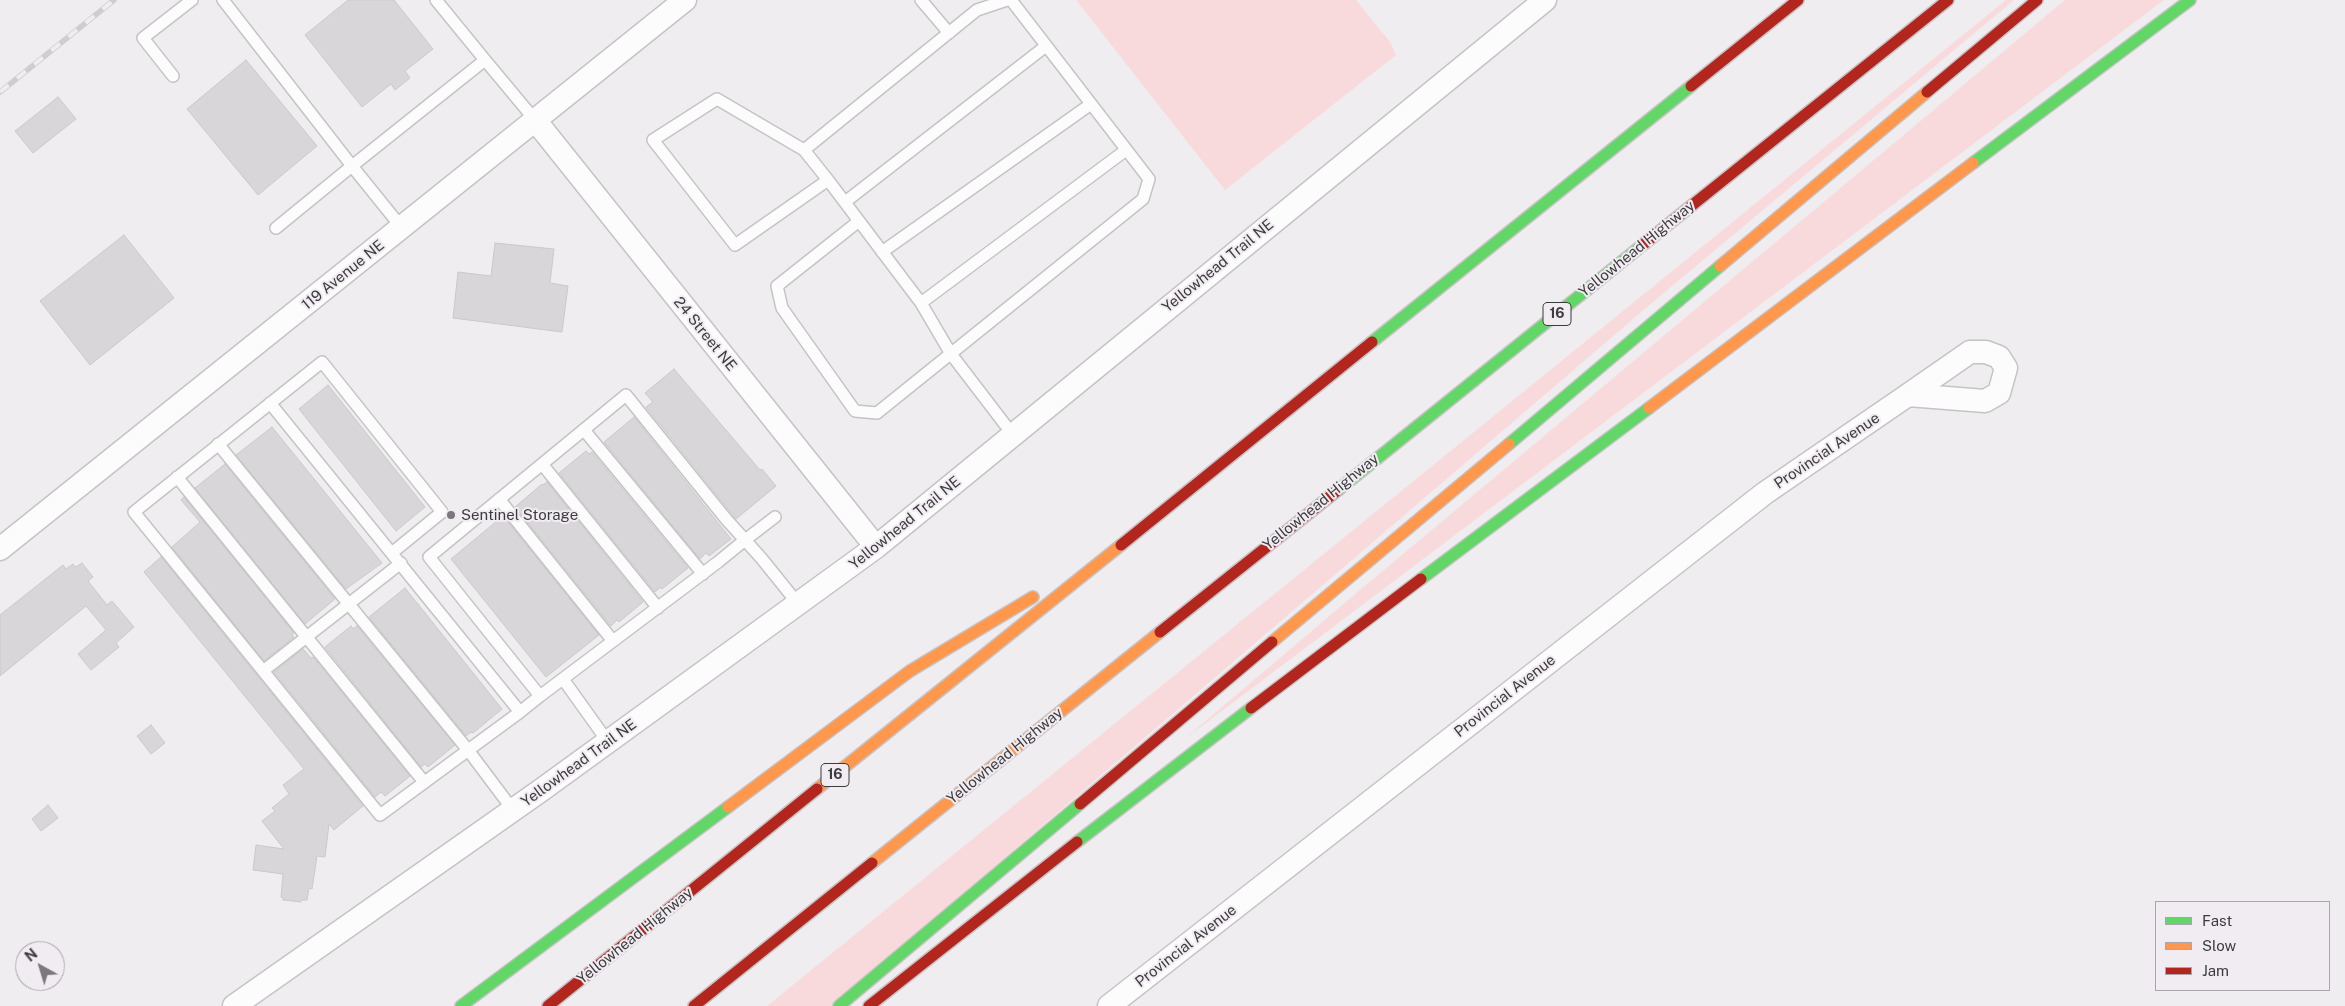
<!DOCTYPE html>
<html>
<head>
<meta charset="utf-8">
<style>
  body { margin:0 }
  #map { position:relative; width:2345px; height:1006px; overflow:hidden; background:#f0edf1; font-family:"Public Sans",sans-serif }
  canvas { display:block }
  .legend { position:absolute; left:2155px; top:901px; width:175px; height:90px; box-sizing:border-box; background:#f1ecf2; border:1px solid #a9a5aa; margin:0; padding:6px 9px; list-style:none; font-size:15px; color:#3c3b3d }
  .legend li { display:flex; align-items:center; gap:10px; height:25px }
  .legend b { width:25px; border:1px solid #a9a5aa }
  .north { position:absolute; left:15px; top:941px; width:50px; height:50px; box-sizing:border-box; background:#f1ecf2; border:1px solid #a9a5aa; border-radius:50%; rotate:321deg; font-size:14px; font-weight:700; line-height:20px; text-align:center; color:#3c3b3d }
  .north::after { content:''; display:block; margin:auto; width:18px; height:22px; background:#7b797c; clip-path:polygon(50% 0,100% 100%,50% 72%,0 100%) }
</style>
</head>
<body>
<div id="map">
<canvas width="2345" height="1006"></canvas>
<ul class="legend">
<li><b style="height:6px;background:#63d668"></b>Fast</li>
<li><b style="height:6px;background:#ff974d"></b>Slow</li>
<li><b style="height:6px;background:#b3261e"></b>Jam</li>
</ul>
<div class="north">N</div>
</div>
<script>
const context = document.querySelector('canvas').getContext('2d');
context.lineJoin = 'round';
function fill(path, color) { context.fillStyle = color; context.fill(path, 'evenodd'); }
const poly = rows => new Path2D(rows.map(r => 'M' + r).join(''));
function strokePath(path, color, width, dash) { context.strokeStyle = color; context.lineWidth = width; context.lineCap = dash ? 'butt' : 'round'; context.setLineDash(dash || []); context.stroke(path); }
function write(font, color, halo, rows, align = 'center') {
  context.font = font + ' "Public Sans",sans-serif'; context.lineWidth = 4; context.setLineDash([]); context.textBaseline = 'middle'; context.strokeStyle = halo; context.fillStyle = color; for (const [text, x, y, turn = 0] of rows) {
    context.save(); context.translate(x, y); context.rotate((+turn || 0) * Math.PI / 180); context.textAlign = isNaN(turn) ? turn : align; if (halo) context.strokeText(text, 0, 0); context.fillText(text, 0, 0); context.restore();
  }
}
fill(poly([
  [1076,0,1356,0,1390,42,1396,55,1225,190],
  [2006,0,2014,0,1640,313,832,1006,767,1006],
  [2065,0,2164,0,1182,741,1360,590]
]), '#f8dadc');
const building = poly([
  [348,0,394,0,433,49,405,71,410,78,395,90,391,84,362,107,305,35,348,0],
  [246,60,317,146,258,195,187,109,246,60],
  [58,97,76,119,33,153,15,131,58,97],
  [124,235,174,298,90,365,40,301,124,235],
  [495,243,554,249,550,283,568,286,562,332,453,318,458,272,491,276,495,243],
  [674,369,760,470,762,469,776,486,736,519,646,407,653,402,645,393,674,369],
  [328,385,425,507,396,531,299,409,328,385],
  [634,417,731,539,709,556,706,553,700,559,604,442,634,417],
  [272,427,382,563,346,589,236,455,272,427],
  [586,451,589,454,592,452,688,568,662,589,661,587,655,592,559,473,586,451],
  [225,464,335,599,305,624,195,488,225,464],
  [547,482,643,602,619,622,617,620,611,626,515,507,542,484,543,485,547,482],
  [184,497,294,633,292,635,294,637,264,661,172,547,200,522,181,500,184,497],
  [503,516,599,635,546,677,451,559,503,516],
  [161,557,363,806,334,830,329,824,325,857,317,856,312,889,309,888,307,900,301,900,301,902,283,900,283,898,281,897,283,874,253,870,256,845,284,849,262,821,275,811,272,808,289,794,283,785,304,769,144,572,161,557],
  [82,563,93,577,88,581,107,605,112,601,134,627,116,643,119,647,91,670,78,654,106,630,86,606,0,676,0,615,63,565,66,569,73,564,76,567,82,563],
  [405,588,502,709,473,733,471,732,466,736,369,617,405,588],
  [351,626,353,629,357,626,455,745,428,767,425,764,421,767,325,647,351,626],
  [303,649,311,658,313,657,410,776,385,796,381,792,375,797,274,672,303,649],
  [151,725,165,743,151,754,137,736,151,725],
  [48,805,58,818,41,831,32,819,48,805]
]);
fill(building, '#d8d6d9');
strokePath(building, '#cac8cb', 1);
const lane = poly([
  [223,0,352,166,485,60,535,120],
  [436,0,485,60],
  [921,0,949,33],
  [1007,0,977,10,804,150,717,99,653,140,735,245,828,180,921,303,951,354,1013,435],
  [173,76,143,38,192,0],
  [804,150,828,180],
  [845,202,1046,46],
  [859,221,777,286,782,308,855,411,877,413,1143,199,1149,179,1011,0],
  [276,228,352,166,402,228],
  [882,252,1091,104],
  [921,303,1126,150],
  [270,403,520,712,380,815,134,512,322,362,442,512,393,552],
  [584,430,703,574],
  [218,444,468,750,513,810],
  [542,464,658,608],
  [177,477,424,782],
  [499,499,613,641],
  [775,517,745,540,718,562,540,696,429,557,626,395,726,519,745,540,762,559,799,605],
  [263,671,401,563],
  [563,679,608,742],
  [520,712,540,696]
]);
const street = poly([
  [535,120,876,547],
  [1970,352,1986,352,1999,357,2006,368,1999,393,1985,401,1908,395,1970,352],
  [0,549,685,0],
  [234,1006,540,791,876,547,1545,0],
  [1109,1006,1765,493,1908,395]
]);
const fast = poly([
  [1973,163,2190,0],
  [1372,342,1691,86],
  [1509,444,1720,266],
  [1338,490,1645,243],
  [1421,579,1649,408],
  [1077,842,1251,708],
  [461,1006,728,807],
  [839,1006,1080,804]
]);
const slow = poly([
  [1720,266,1927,92],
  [1649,408,1973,163],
  [1272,642,1509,444],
  [817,789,1121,545],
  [728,807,910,671,1033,597],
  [872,863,1160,632]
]);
const jam = poly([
  [1691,86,1798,0],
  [1927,92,2037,0],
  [1645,243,1948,0],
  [1121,545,1372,342],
  [1160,632,1338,490],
  [1251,708,1421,579],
  [1080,804,1272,642],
  [548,1006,817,789],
  [694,1006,872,863],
  [869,1006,1077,842]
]);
strokePath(lane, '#c5c3c5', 14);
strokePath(street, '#c5c3c5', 25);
strokePath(fast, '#c5c3c5', 14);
strokePath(slow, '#c5c3c5', 14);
strokePath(jam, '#c5c3c5', 14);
strokePath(lane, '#fdfcfd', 11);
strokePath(street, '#fdfcfd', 22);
strokePath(fast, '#63d668', 11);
strokePath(slow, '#ff974d', 11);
strokePath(jam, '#b3261e', 11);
const rail = poly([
  [0,92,114,0]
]);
strokePath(rail, '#cfcecf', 5.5);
strokePath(rail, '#f1ecf2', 4, [11]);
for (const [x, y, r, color] of [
  [451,515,5,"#7b797c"]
]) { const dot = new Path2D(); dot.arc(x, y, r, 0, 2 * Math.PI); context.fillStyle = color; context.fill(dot); strokePath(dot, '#f1ecf2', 2); }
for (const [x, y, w] of [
  [1557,314,28],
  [835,775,28]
]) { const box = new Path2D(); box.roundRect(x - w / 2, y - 11.5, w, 23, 4); context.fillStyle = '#f1ecf2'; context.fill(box); strokePath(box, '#3c3b3d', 1); }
write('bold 14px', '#3c3b3d', null, [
  ["16",1557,314],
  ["16",835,775]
]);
write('15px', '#3c3b3d', '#f1ecf2', [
  ["Yellowhead Highway",1637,249,-39],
  ["Yellowhead Trail NE",1218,266,-39],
  ["119 Avenue NE",343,275,-39],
  ["24 Street NE",705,334,51],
  ["Provincial Avenue",1827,451,-34],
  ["Yellowhead Highway",1321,502,-39],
  ["Yellowhead Trail NE",905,523,-39],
  ["Provincial Avenue",1505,696,-38],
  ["Yellowhead Highway",1005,756,-39],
  ["Yellowhead Trail NE",579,763,-36],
  ["Yellowhead Highway",635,936,-39],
  ["Provincial Avenue",1186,946,-38]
]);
write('15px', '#3c3b3d', '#f1ecf2', [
  ["Sentinel Storage",461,515]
], 'left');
</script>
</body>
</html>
